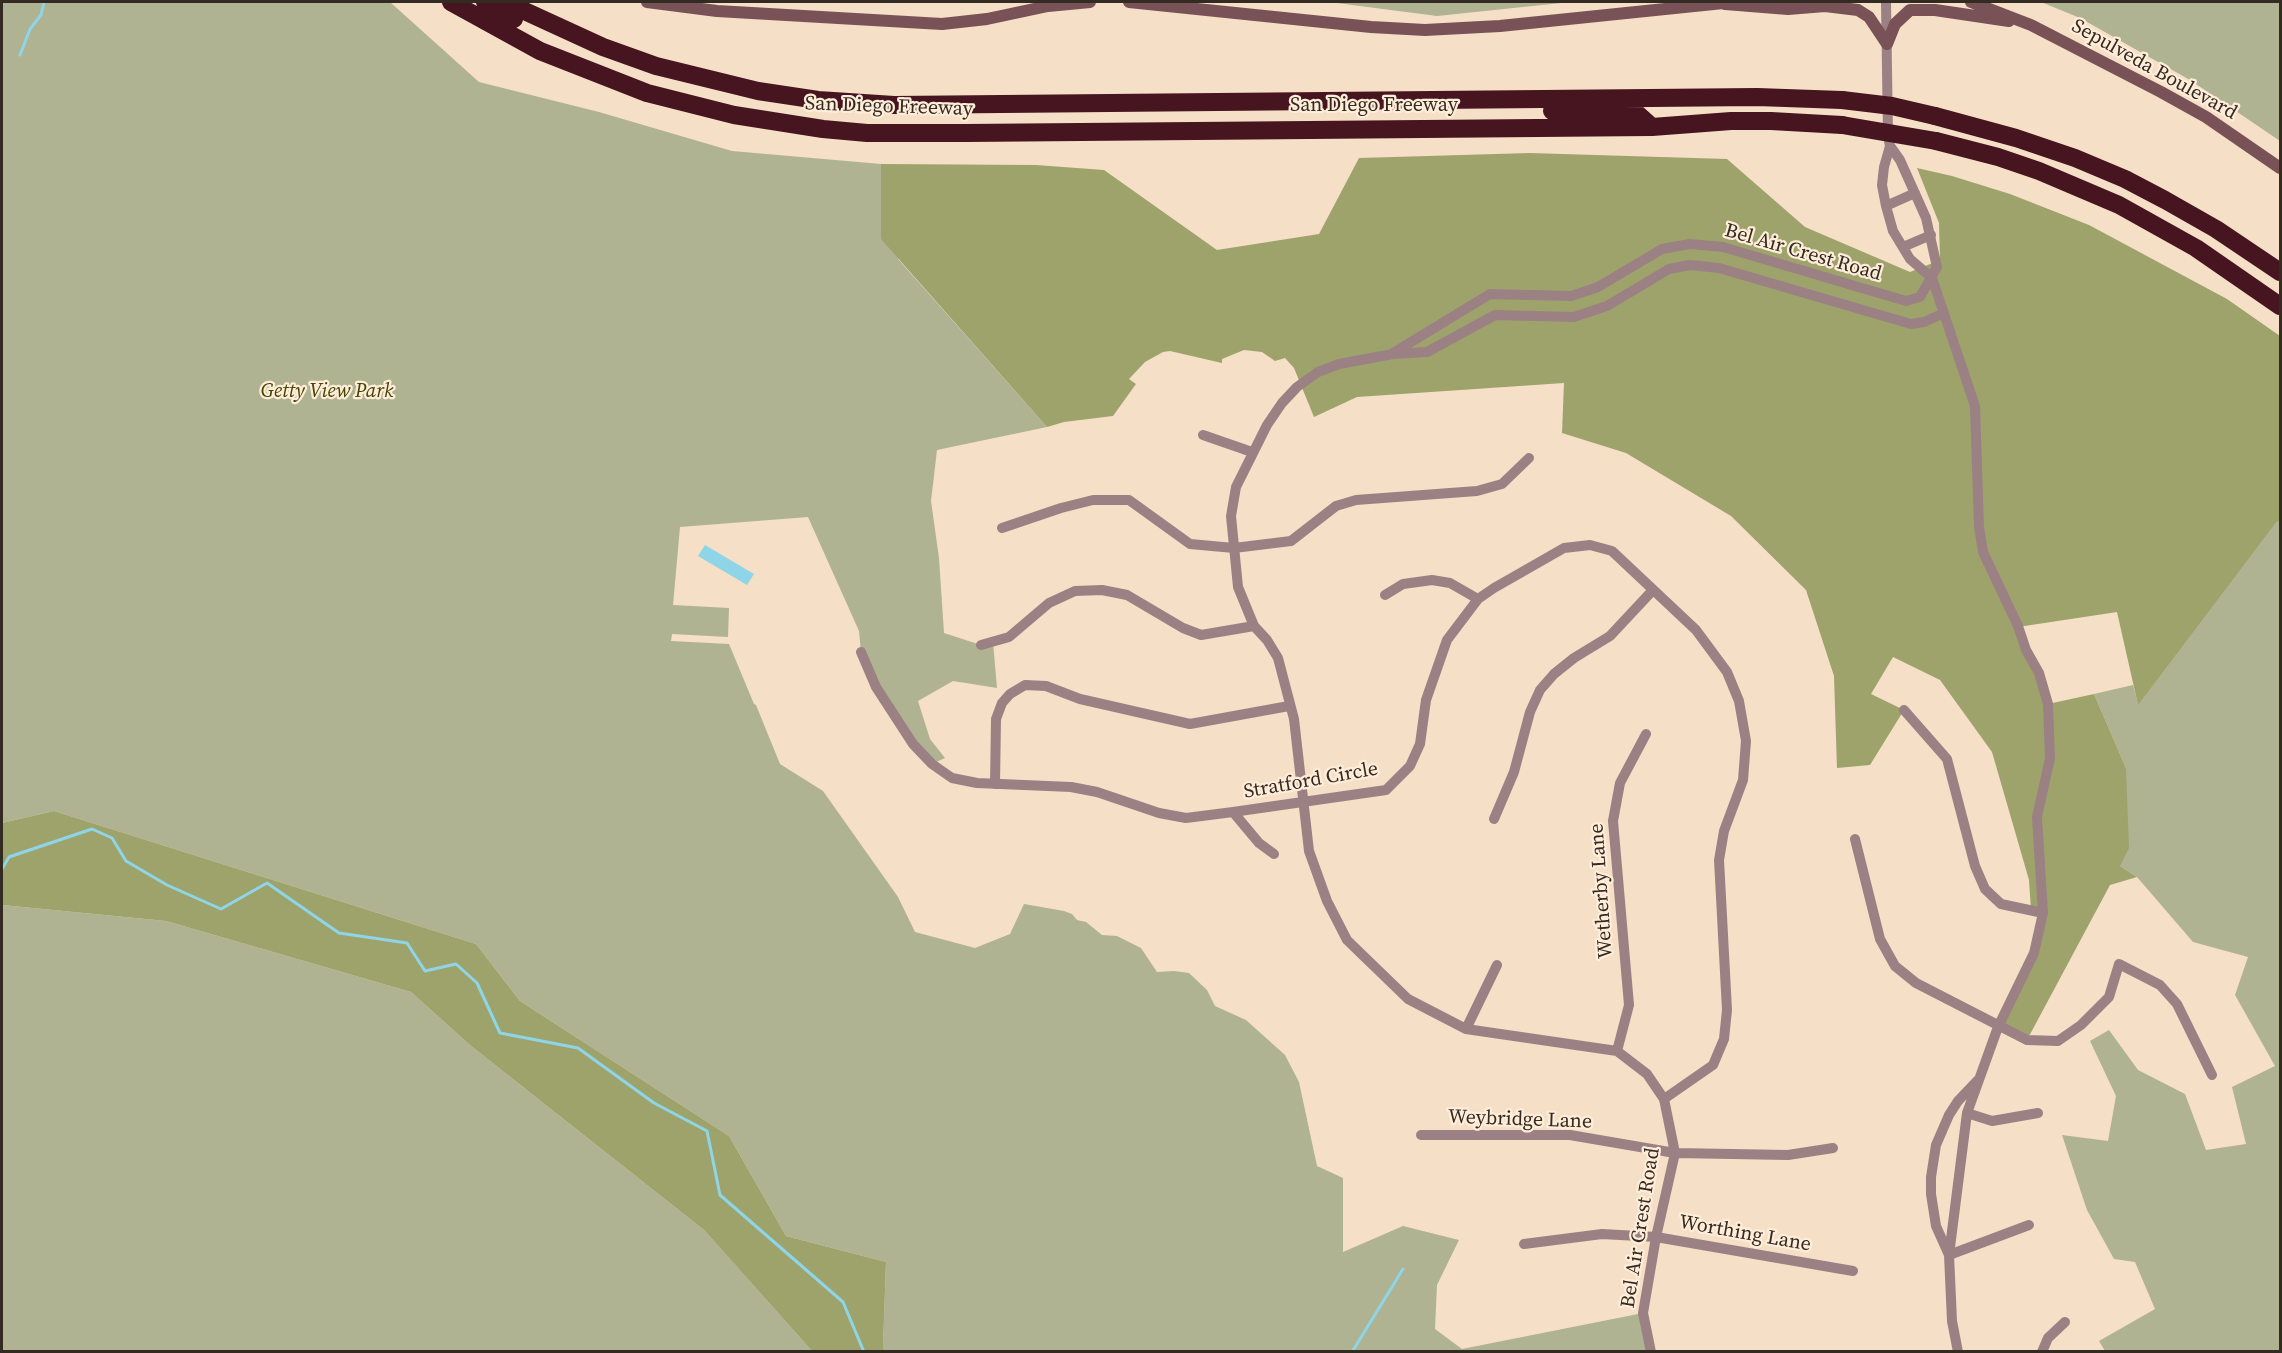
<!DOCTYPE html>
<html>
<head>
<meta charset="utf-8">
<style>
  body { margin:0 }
  #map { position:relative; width:2282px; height:1353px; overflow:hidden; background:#f5dfc6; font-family:"Source Serif 4",serif }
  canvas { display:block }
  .frame { position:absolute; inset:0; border:3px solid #332a21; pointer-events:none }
</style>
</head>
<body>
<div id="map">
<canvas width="2282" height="1353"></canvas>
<div class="frame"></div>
</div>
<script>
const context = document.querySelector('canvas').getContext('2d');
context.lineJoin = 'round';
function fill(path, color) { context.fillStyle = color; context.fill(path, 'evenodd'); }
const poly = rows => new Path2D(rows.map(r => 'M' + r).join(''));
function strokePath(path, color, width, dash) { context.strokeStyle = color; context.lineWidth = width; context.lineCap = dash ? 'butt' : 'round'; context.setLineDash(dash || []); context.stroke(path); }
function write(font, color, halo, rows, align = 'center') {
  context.font = font + ' "Source Serif 4",serif'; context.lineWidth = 4.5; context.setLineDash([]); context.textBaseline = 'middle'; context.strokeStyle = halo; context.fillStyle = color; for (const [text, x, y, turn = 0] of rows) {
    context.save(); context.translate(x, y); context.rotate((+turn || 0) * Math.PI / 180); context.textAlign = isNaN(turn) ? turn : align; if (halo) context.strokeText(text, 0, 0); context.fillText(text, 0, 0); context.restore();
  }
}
fill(poly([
  [2,2,390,2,479,82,599,112,732,151,881,164,881,239,902,250,898,259,1047,427,937,450,931,501,939,558,944,633,981,645,993,642,997,688,953,681,918,701,930,739,945,758,932,764,913,744,861,652,859,631,808,517,680,527,673,605,729,608,728,637,672,634,671,641,729,644,754,704,756,705,780,764,823,791,898,897,915,932,975,948,1010,934,1024,904,1064,911,1072,914,1077,920,1086,922,1102,935,1117,936,1141,948,1157,972,1174,971,1189,973,1207,990,1215,1006,1246,1020,1285,1055,1299,1082,1317,1166,1343,1178,1343,1252,1403,1226,1459,1240,1437,1285,1435,1329,1462,1349,1643,1313,1651,1351,886,1351,883,1348,886,1262,786,1236,729,1136,520,1001,476,944,54,811,2,823],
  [1329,2,1571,2,1437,16],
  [2041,2,2280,2,2280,141,2190,80,2080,18],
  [2280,389,2279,1351,2105,1351,2099,1341,2155,1309,2135,1262,2114,1259,2087,1210,2062,1135,2108,1141,2116,1096,2090,1041,2109,1030,2138,1070,2185,1094,2206,1150,2246,1144,2232,1087,2275,1066,2235,995,2248,957,2193,942,2137,877,2120,866,2126,768,2094,694,2133,685,2138,704],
  [2,905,166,921,411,992,471,1046,704,1230,812,1351,2,1351]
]), '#afb392');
fill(poly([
  [1530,153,1727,159,1805,227,1910,272,1940,260,1939,223,1917,168,1952,176,2010,194,2089,225,2227,299,2280,336,2280,522,2277,521,2138,705,2117,612,2018,627,2048,704,2094,694,2126,768,2129,848,2120,866,2137,877,2110,885,2027,1040,1998,1027,2034,953,2043,913,2031,910,2029,880,1992,752,1940,680,1893,657,1871,694,1904,710,1870,765,1837,768,1834,676,1806,590,1731,516,1626,453,1562,433,1564,383,1357,397,1314,417,1294,368,1285,358,1275,361,1262,352,1244,350,1222,359,1222,363,1170,351,1163,352,1145,362,1129,379,1136,384,1113,416,1064,422,1047,427,881,239,881,164,1036,165,1104,170,1217,250,1319,234,1359,158],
  [54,811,476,944,520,1001,729,1136,786,1236,886,1262,883,1348,886,1351,812,1351,704,1230,471,1046,411,992,166,921,2,905,2,823]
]), '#9ea36c');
fill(poly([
  [705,545,754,574,747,585,698,556]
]), '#8ed5e8');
strokePath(poly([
  [20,55,30,29,41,15,44,2],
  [2,869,9,857,92,829,112,838,126,861,167,885,221,909,267,883,339,933,407,943,425,971,456,964,477,983,500,1033,578,1048,654,1103,707,1131,720,1195,843,1302,864,1352],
  [1352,1352,1403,1269]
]), '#8ed5e8', 3);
strokePath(poly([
  [1890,146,1884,167,1882,185,1886,206,1893,231,1910,259,1932,278,1975,406,1979,527,1983,552,2018,626,2026,650,2039,673,2048,704,2050,758,2037,817,2043,913,2034,953,1998,1027,1967,1113,1949,1255,1952,1321,1958,1352],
  [1886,206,1915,193],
  [1903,247,1931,235],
  [1393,353,1490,294,1571,296,1598,287,1662,249,1690,244,1723,247,1906,301,1920,297,1937,267,1926,218,1900,160,1890,146,1888,136,1886,2],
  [1203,435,1252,452],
  [1002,528,1061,508,1093,500,1129,500,1190,544,1234,548,1291,541,1336,506,1356,500,1477,491,1502,484,1529,458],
  [1385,595,1403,584,1432,580,1450,583,1478,599],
  [981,645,1009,637,1049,603,1075,591,1102,590,1127,595,1183,628,1201,635,1254,626],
  [861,652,876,687,913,744,932,764,952,778,977,783,1071,787,1097,792,1159,813,1186,818,1233,812,1386,790,1410,766,1420,744,1426,700,1447,640,1478,599,1494,588,1564,548,1590,545,1612,551,1696,630,1727,672,1739,701,1746,741,1743,780,1724,831,1719,860,1727,1010,1724,1039,1713,1065,1664,1099],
  [1904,710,1947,759,1975,866,1985,889,2001,904,2043,913],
  [995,784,996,719,1002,703,1010,694,1025,685,1046,686,1080,699,1190,724,1289,706],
  [1233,812,1259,843,1274,854],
  [1494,819,1514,772,1530,712,1540,690,1554,674,1574,658,1610,636,1653,590],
  [1855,839,1880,939,1895,966,1916,983,2027,1040,2058,1041,2081,1025,2109,997,2119,964,2160,985,2177,1004,2212,1075],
  [1466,1029,1497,965],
  [1617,1051,1629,1005,1613,821,1620,783,1646,734],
  [1978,1080,1958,1101,1949,1115,1936,1145,1931,1177,1931,1194,1936,1226,1949,1255,2029,1225],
  [1967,1113,1992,1121,2038,1113],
  [1421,1135,1570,1135,1675,1153,1788,1155,1833,1148],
  [1524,1244,1602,1234,1656,1237,1853,1271],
  [1651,1352,1643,1313,1656,1237,1675,1153,1664,1099,1647,1074,1617,1051,1466,1029,1408,999,1347,940,1327,901,1309,851,1294,719,1278,658,1267,640,1254,626,1238,587,1231,516,1236,487,1267,425,1282,403,1297,387,1318,372,1339,364,1393,354,1427,352,1495,315,1574,317,1607,306,1669,269,1690,265,1719,268,1911,324,1924,322,1944,313],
  [2042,1352,2048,1338,2065,1322]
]), '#9c8184', 10);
strokePath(poly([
  [647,2,717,11,942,24,987,19,1048,6,1090,2],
  [1129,2,1371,27,1425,30,1500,26,1733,2],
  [1971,2,2031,25,2161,92,2206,117,2280,168],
  [1725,4,1788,9,1825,6,1858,10,1869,17,1887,44],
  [1887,44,1895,24,1910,10,1935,10,2009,21]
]), '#785257', 12);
strokePath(poly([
  [451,2,540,51,647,93,734,115,823,129,867,133,966,133,1652,127,1731,121,1771,121,1842,125],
  [485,2,514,19],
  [505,2,603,47,656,66,758,91,818,100,894,105,1757,97,1842,100],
  [1552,111,1634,111,1652,127],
  [1935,116,2016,138,2075,158,2125,179,2165,200,2216,229,2280,272],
  [1936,141,1998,157,2039,171,2119,205,2196,248,2280,306]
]), '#46151f', 18);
strokePath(poly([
  [1842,100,1892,106,1935,116],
  [1842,125,1936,141]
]), '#46151f', 18);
write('20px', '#332a21', '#ffedd9', [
  ["Sepulveda Boulevard",2154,70,29],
  ["San Diego Freeway",1374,106],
  ["San Diego Freeway",889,107,2],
  ["Bel Air Crest Road",1803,253,16],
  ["Stratford Circle",1311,781,-10],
  ["Wetherby Lane",1602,891,-94],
  ["Weybridge Lane",1520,1120,2],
  ["Bel Air Crest Road",1641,1228,-81],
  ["Worthing Lane",1745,1234,10]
]);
write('italic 20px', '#434600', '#ffedd9', [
  ["Getty View Park",327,392]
]);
</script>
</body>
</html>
